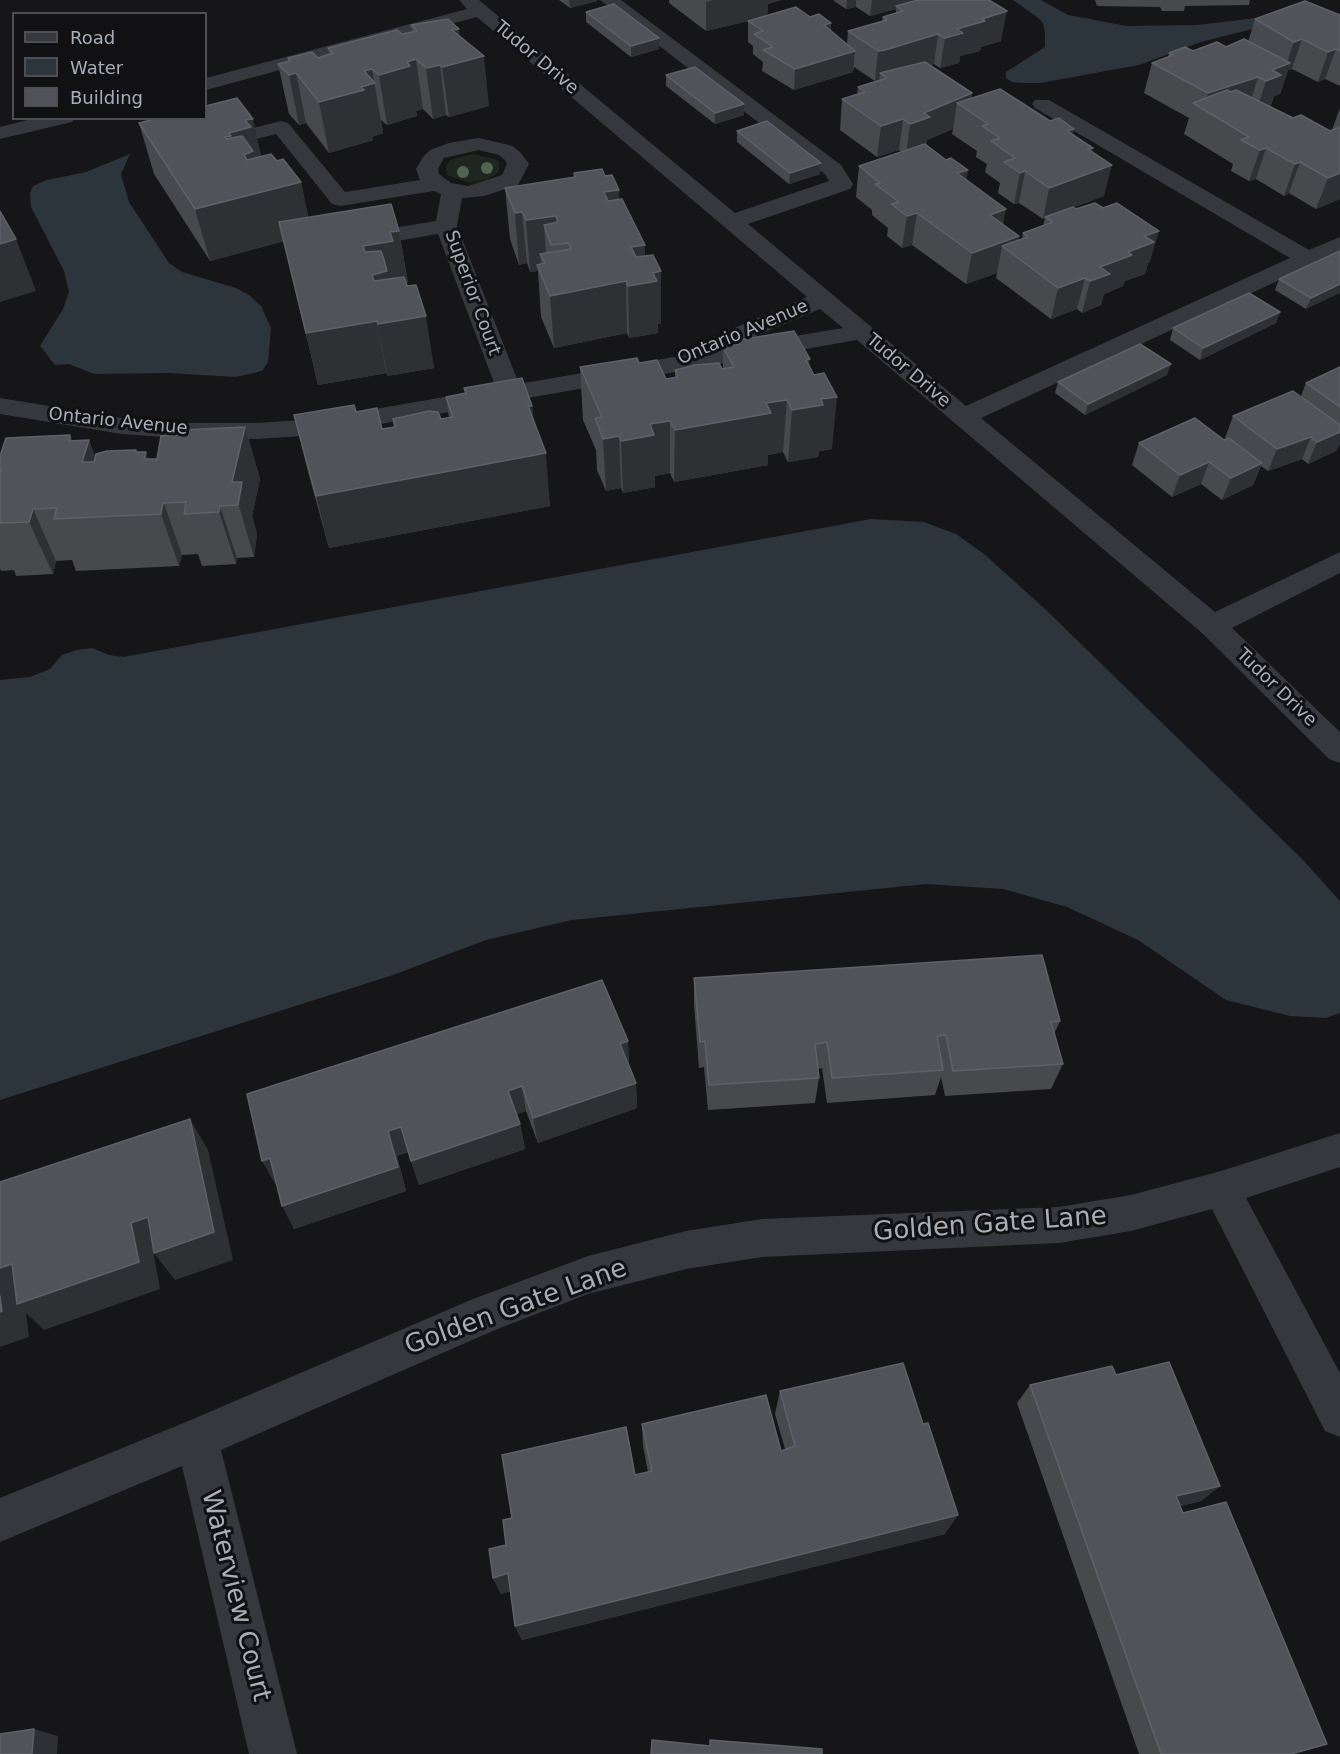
<!DOCTYPE html>
<html>
<head>
<meta charset="utf-8">
<style>
  body { margin:0 }
  #map { position:relative; width:1340px; height:1754px; overflow:hidden; background:#161618; font-family:"DejaVu Sans",sans-serif }
  canvas { display:block }
  .legend { position:absolute; left:12px; top:12px; width:195px; height:108px; box-sizing:border-box; background:#111113; border:2px solid #4d4f55; margin:0; padding:8px 10px; list-style:none; font-size:18px; color:#a8adb8 }
  .legend li { display:flex; align-items:center; gap:12px; height:30px }
  .legend b { width:30px; border:2px solid #4d4f55 }
</style>
</head>
<body>
<div id="map">
<canvas width="1340" height="1754"></canvas>
<ul class="legend">
<li><b style="height:8px;background:#37383d"></b>Road</li>
<li><b style="height:16px;background:#2c353c"></b>Water</li>
<li><b style="height:16px;background:#525359"></b>Building</li>
</ul>
</div>
<script>
const context = document.querySelector('canvas').getContext('2d');
context.lineJoin = 'round';
function fill(path, color) { context.fillStyle = color; context.fill(path, 'evenodd'); }
const poly = rows => new Path2D(rows.map(r => 'M' + r).join(''));
function strokePath(path, color, width, dash) { context.strokeStyle = color; context.lineWidth = width; context.lineCap = dash ? 'butt' : 'round'; context.setLineDash(dash || []); context.stroke(path); }
function write(font, color, halo, rows, align = 'center') {
  context.font = font + ' "DejaVu Sans",sans-serif'; context.lineWidth = 6; context.setLineDash([]); context.textBaseline = 'middle'; context.strokeStyle = halo; context.fillStyle = color; for (const [text, x, y, turn = 0] of rows) {
    context.save(); context.translate(x, y); context.rotate((+turn || 0) * Math.PI / 180); context.textAlign = isNaN(turn) ? turn : align; if (halo) context.strokeText(text, 0, 0); context.fillText(text, 0, 0); context.restore();
  }
}
fill(poly([
  [473,154,495,159,499,162,499,172,488,179,470,183,447,175,446,165,450,160]
]), '#1e261f');
fill(poly([
  [1013,0,1041,0,1068,15,1127,26,1197,25,1290,14,1280,22,1201,42,1139,65,1040,83,1023,83,1012,82,1006,78,1006,72,1045,47,1045,33,1043,23,1037,17],
  [130,154,121,174,129,202,169,263,182,272,236,288,249,295,261,306,271,328,268,362,262,371,236,377,168,373,94,374,69,364,55,365,40,346,63,309,69,292,64,271,31,207,30,193,33,186,47,180,86,172],
  [871,519,924,522,956,534,984,554,1044,608,1302,859,1340,901,1340,1013,1326,1018,1290,1016,1226,1000,1138,940,1067,907,1003,889,926,884,572,920,486,940,393,975,0,1100,0,680,30,677,50,669,62,655,77,650,92,648,109,655,123,657]
]), '#2c353c');
fill(poly([
  [459,0,479,0,735,213,829,181,825,174,600,0,621,0,841,165,853,184,850,189,748,224,966,406,1290,258,1035,108,1032,104,1035,100,1049,100,1309,250,1340,237,1340,252,981,418,1215,612,1340,552,1340,573,1232,628,1340,732,1340,763,1329,759,1202,633,857,340,318,435,257,439,190,439,122,434,0,414,0,398,122,418,190,423,257,423,318,419,496,388,438,234,356,248,348,246,345,241,348,236,356,234,436,221,441,194,434,191,340,206,332,204,276,134,213,150,206,148,203,144,206,140,281,121,288,123,345,192,420,180,416,169,423,157,430,150,449,143,479,138,513,146,521,153,529,164,518,185,484,196,462,198,457,226,519,384,714,350,706,344,709,339,807,297,477,17,206,90,206,78,467,9,459,0],
  [479,150,499,155,505,160,507,164,502,175,468,186,451,183,439,174,438,169,444,158,479,150],
  [820,309,843,328,730,347,820,309],
  [36,118,75,118,72,122,0,139,0,127,36,118],
  [1340,1133,1340,1167,1246,1198,1340,1373,1340,1437,1325,1431,1212,1209,1131,1231,1059,1243,762,1257,686,1269,588,1294,495,1330,221,1450,297,1754,249,1754,182,1466,0,1542,0,1498,186,1422,473,1299,588,1256,686,1231,762,1219,1059,1207,1131,1195,1221,1171,1340,1133]
]), '#37383d');
context.fillStyle = '#506452';
for (const [x, y] of [
  [487,168],
  [463,172]
]) { context.beginPath(); context.arc(x, y, 6, 0, 2 * Math.PI); context.fill(); }
fill(poly([
  [559,0,597,0,597,1,570,8],
  [669,0,781,0,768,4,767,15,810,17,831,23,831,31,847,44,848,31,882,21,883,17,896,13,896,9,870,16,856,7,846,9,834,1,834,0,915,0,915,1,916,0,989,0,1001,41,981,47,980,51,960,56,959,63,940,68,934,64,929,66,972,93,971,98,1050,121,1093,148,1092,152,1104,196,1074,207,1150,262,1148,263,1145,274,1125,281,1123,286,1104,294,1101,305,1082,313,1077,309,1051,319,996,278,997,273,966,284,912,245,902,248,887,236,888,228,872,215,872,210,856,197,859,166,902,152,899,150,877,157,840,130,842,99,857,95,858,87,877,81,875,81,854,67,853,72,794,90,762,71,763,62,753,54,753,46,748,42,748,21,706,31,669,3],
  [953,129,952,134,977,151,976,157,987,164,985,172,1000,183,998,193,1014,204,1019,203,1043,219,1045,218,1043,226,1023,233,1022,239,1018,241,1019,236,1003,224,966,180,926,145,927,140],
  [1095,0,1250,0,1249,5,1185,6,1184,11,1162,11,1160,7,1097,6],
  [586,12,659,38,659,49,631,57,586,22],
  [1340,15,1340,86,1325,79,1318,82,1292,69,1288,70,1280,94,1274,96,1271,105,1269,106,1293,118,1330,131,1332,130,1340,108,1340,199,1316,209,1289,193,1284,196,1256,179,1249,181,1231,171,1233,164,1184,134,1189,118,1144,93,1152,63,1168,57,1169,53,1193,51,1226,47,1248,42,1255,19],
  [411,25,460,37,489,106,449,117,446,115,433,119,423,109,416,111,417,116,387,125,381,120,383,133,372,137,373,140,329,153,306,123,299,125,289,114,278,64,288,62,288,58,318,58,329,54,328,48,412,32],
  [666,75,744,104,744,115,715,124,666,86],
  [139,123,277,161,301,182,308,217,399,231,408,283,406,283,434,368,387,376,387,373,318,385,284,241,210,261,154,174],
  [737,131,821,163,820,174,789,184,737,142],
  [574,173,619,200,645,245,645,256,661,323,658,324,658,333,629,338,627,333,554,348,541,317,538,271,530,272,527,263,519,265,510,239,505,188,574,177],
  [1340,251,1306,309,1275,290,1279,279],
  [1280,312,1276,323,1200,360,1170,340,1173,328],
  [738,340,832,449,819,451,818,457,788,462,783,452,768,455,768,465,674,482,670,473,655,476,655,487,623,493,621,488,606,491,597,470,596,450,583,420,580,367,639,363,666,379,675,378,675,370,723,369,723,347,738,345],
  [1340,367,1340,443,1336,451,1308,464,1302,459,1268,471,1261,466,1253,485,1222,500,1201,484,1172,497,1132,465,1139,443,1224,440,1227,439,1225,438,1233,416,1301,396,1306,383],
  [1167,375,1085,415,1055,393,1058,382],
  [464,388,532,406,534,423,550,506,329,548,307,468,294,415,356,412,382,429,394,427,393,419,441,419,449,418,446,397,465,393],
  [245,427,260,479,252,516,257,534,254,557,237,558,236,564,202,566,198,554,182,555,179,566,76,571,72,560,56,561,53,574,16,576,14,570,1,571,0,568,0,456,70,435,72,441,89,440,95,457,136,450,137,452,148,459,157,459,181,435],
  [694,978,1060,1021,1054,1034,1063,1064,1051,1089,945,1096,941,1077,935,1095,827,1103,822,1068,818,1069,819,1078,815,1103,708,1110,704,1067,699,1068,694,1005],
  [628,1041,629,1067,636,1083,637,1108,538,1143,526,1111,517,1114,520,1124,525,1149,419,1185,408,1152,397,1156,406,1191,294,1229,276,1184,275,1184],
  [1116,1375,1220,1486,1201,1501,1180,1506,1292,1754,1139,1754,1017,1403,1030,1385],
  [780,1391,945,1534,522,1640,515,1626,511,1591,501,1594,493,1578,506,1545,512,1518,635,1475,648,1472,643,1446,642,1424,781,1451,785,1449,775,1414]
]), '#47494d');
fill(poly([
  [569,0,597,0,597,1,570,8],
  [713,0,781,0,768,4,767,17,706,31,706,2],
  [847,0,856,0,856,7,846,9],
  [872,0,915,0,914,3,896,6,896,9,870,16],
  [1007,11,1001,41,981,47,980,51,960,56,959,63,940,68,945,38,957,29,982,19],
  [831,23,829,44,824,25],
  [459,29,463,62,484,56,489,106,449,117,442,67,452,30],
  [938,34,934,64,887,79,887,78,880,73,879,81,875,81,878,51],
  [659,38,659,49,631,57,631,46],
  [1302,39,1292,69,1288,70,1280,94,1274,96,1271,105,1256,112,1266,81,1272,70,1286,65,1294,42],
  [1336,49,1325,79,1318,82,1328,52],
  [855,51,853,72,794,90,795,69],
  [416,59,423,109,416,111,417,116,387,125,379,75,407,62],
  [440,65,446,115,433,119,426,68],
  [372,69,383,133,372,137,373,140,329,153,319,102,361,87,364,71],
  [296,73,306,123,299,125,289,75],
  [1258,77,1249,107,1203,109,1208,93],
  [972,93,969,111,957,103,953,129,927,140,926,148,906,155,910,124,924,113],
  [744,104,744,115,715,124,715,113],
  [253,119,264,169,301,182,312,234,210,261,195,209,225,137,245,120],
  [903,119,899,150,877,157,881,126],
  [1074,129,1067,159,1067,131],
  [1093,148,1086,174,1112,165,1104,196,1043,219,1049,188,1088,149],
  [1266,148,1256,179,1249,181,1260,150],
  [1300,162,1289,193,1284,196,1295,164],
  [821,163,820,174,789,184,790,173],
  [968,170,963,201,957,173],
  [1025,171,1019,203,1014,204,1020,173],
  [1340,173,1340,199,1316,209,1328,178],
  [619,190,620,241,604,192],
  [1006,209,1000,240,990,215],
  [522,212,527,263,519,265,515,213],
  [917,213,912,245,902,248,907,216],
  [556,216,557,244,544,225,547,270,540,254,542,270,537,265,538,271,530,272,526,220],
  [399,231,408,283,400,284,426,316,434,368,387,376,363,246,390,232],
  [1159,231,1150,262,1148,263,1145,274,1125,281,1123,286,1104,294,1101,305,1082,313,1090,281,1100,267,1128,252,1144,236],
  [1019,236,1015,256,1002,246,997,273,966,284,972,253],
  [16,239,36,291,0,302,0,244],
  [645,245,645,283,653,273,661,271,661,323,658,324,658,333,629,338,628,286,631,247],
  [1085,278,1077,309,1051,319,1058,288],
  [626,281,627,333,554,348,550,296],
  [1340,284,1340,293,1306,309,1311,298],
  [1280,312,1276,323,1200,360,1203,348],
  [377,321,387,373,318,385,306,333],
  [810,359,805,408,821,399,837,397,832,449,819,451,818,457,788,462,792,410,806,360],
  [1171,364,1167,375,1085,415,1088,404],
  [787,400,783,452,768,455,768,465,674,482,675,430,766,403],
  [528,406,532,406,537,455,546,453,550,506,329,548,316,496],
  [670,421,670,473,655,476,655,487,623,493,621,441,650,424],
  [245,427,260,479,252,516,257,534,254,557,232,482],
  [1340,432,1340,443,1336,451,1308,464,1317,442],
  [619,436,621,488,606,491,603,439],
  [1311,437,1302,459,1268,471,1277,449],
  [89,440,109,492,82,462],
  [146,452,182,555,179,566,161,514,144,459],
  [1209,462,1201,484,1172,497,1180,475],
  [1262,463,1253,485,1222,500,1231,478],
  [220,506,237,558,236,564,219,512],
  [33,509,56,561,53,574,29,522],
  [628,1041,629,1067,620,1044],
  [636,1083,637,1108,538,1143,533,1118],
  [522,1086,526,1111,513,1116,508,1091],
  [190,1119,208,1150,233,1260,175,1280,154,1253],
  [520,1124,525,1149,419,1185,411,1161],
  [401,1127,409,1152,397,1156,406,1191,294,1229,282,1206,388,1131],
  [270,1158,282,1182,275,1184,262,1161],
  [148,1217,168,1245,153,1251,160,1289,44,1330,26,1313,29,1337,0,1347,0,1268],
  [1220,1486,1201,1501,1159,1511,1176,1496],
  [958,1515,945,1534,522,1640,515,1626],
  [508,1573,516,1590,501,1594,493,1578],
  [34,1729,58,1736,57,1754,32,1754]
]), '#2f3033');
const building = poly([
  [918,0,989,0,1007,11,982,19,985,21,957,29,963,33,945,38,938,34,885,50,878,51,848,31,887,20,883,17,903,11,896,6,918,0],
  [1305,1,1340,15,1340,51,1336,49,1328,52,1302,39,1294,42,1255,19,1305,1],
  [614,4,659,38,631,46,586,12,614,4],
  [796,7,810,17,819,14,831,23,824,25,855,51,795,69,763,50,773,47,754,34,763,31,748,21,796,7],
  [448,19,459,29,452,30,484,56,442,67,440,65,426,68,416,59,407,62,410,66,379,75,372,69,364,71,375,83,361,87,364,90,319,102,296,73,289,75,278,64,290,61,288,58,312,52,318,58,333,53,328,48,397,30,402,34,417,31,411,25,448,19],
  [1244,39,1290,63,1272,70,1281,75,1266,81,1258,77,1208,93,1152,63,1173,55,1169,53,1185,47,1193,51,1217,42,1226,47,1244,39],
  [925,62,972,93,924,113,930,117,910,124,903,119,881,126,842,99,865,92,858,87,887,78,880,73,925,62],
  [695,67,744,104,715,113,666,75,695,67],
  [1000,89,1050,121,1059,118,1074,129,1067,131,1093,148,1088,149,1112,165,1049,188,1025,171,1020,173,1004,162,1015,158,991,141,1000,138,982,126,988,124,957,103,1000,89],
  [1227,90,1231,92,1236,90,1293,118,1301,115,1330,131,1340,127,1340,173,1328,178,1300,162,1295,164,1266,148,1260,150,1241,140,1249,137,1193,103,1227,90],
  [237,98,253,119,245,120,251,127,229,133,231,136,225,137,226,139,242,136,253,151,244,155,247,160,271,154,277,161,283,159,301,182,195,209,139,123,158,118,206,118,206,106,237,98],
  [767,121,821,163,790,173,737,131,767,121],
  [925,144,946,160,951,158,968,170,957,173,1006,209,990,215,1019,236,972,253,917,213,907,216,891,204,899,202,875,184,880,183,859,166,925,144],
  [602,169,605,176,612,175,619,190,604,192,608,201,622,199,645,245,631,247,636,257,653,255,661,271,653,273,657,281,628,286,626,281,550,296,537,265,545,263,540,254,571,249,569,243,551,245,544,225,558,222,556,216,526,220,522,212,515,213,505,188,575,177,574,173,602,169],
  [1095,203,1103,208,1117,203,1159,231,1144,236,1154,242,1128,252,1132,255,1100,267,1110,274,1090,281,1085,278,1058,288,1002,246,1028,237,1023,233,1053,222,1045,217,1073,207,1076,209,1095,203],
  [391,204,399,231,390,232,393,241,363,246,365,252,381,251,384,260,387,271,372,275,374,281,404,277,407,286,416,285,426,316,378,324,377,321,306,333,279,222,391,204],
  [0,211,16,239,0,244,0,211],
  [1340,251,1340,284,1311,298,1279,279,1340,251],
  [1249,293,1280,312,1203,348,1173,328,1249,293],
  [794,331,810,359,806,360,814,375,824,373,837,397,821,399,823,405,792,410,787,400,766,403,771,413,675,430,670,421,650,424,654,435,621,441,619,436,603,439,595,418,602,417,580,367,637,358,639,363,657,360,666,379,678,377,675,370,696,365,719,363,722,369,734,367,723,347,740,344,738,340,794,331],
  [1140,344,1171,364,1088,404,1058,382,1140,344],
  [1340,367,1340,407,1306,383,1340,367],
  [522,378,532,406,528,406,546,453,316,496,294,415,354,405,356,412,377,408,382,429,395,427,393,419,429,411,438,412,441,419,453,417,446,397,466,393,464,388,522,378],
  [1293,391,1340,425,1340,432,1317,442,1311,437,1277,449,1233,416,1293,391],
  [1195,418,1224,440,1229,438,1262,463,1231,478,1209,462,1180,475,1139,443,1195,418],
  [245,427,232,482,242,482,238,505,220,506,219,512,184,514,186,502,163,503,161,514,54,519,57,508,33,509,29,522,0,523,0,474,1,470,0,470,0,456,6,438,70,435,69,441,89,440,82,462,94,462,96,454,107,451,136,450,136,452,146,452,144,459,157,459,161,436,181,435,182,430,245,427],
  [1042,955,1060,1021,1051,1022,1063,1064,953,1071,946,1035,937,1036,943,1070,832,1078,827,1042,815,1044,819,1078,709,1085,705,1041,700,1042,694,978,1042,955],
  [602,980,628,1041,620,1044,636,1083,533,1118,522,1086,508,1091,520,1124,411,1161,401,1127,388,1131,398,1167,282,1206,270,1158,262,1161,247,1094,602,980],
  [190,1119,214,1232,154,1253,148,1217,131,1223,139,1262,17,1304,12,1264,0,1268,0,1182,190,1119],
  [0,1296,2,1311,0,1312,0,1296],
  [1169,1362,1220,1486,1176,1496,1183,1513,1226,1502,1327,1744,1291,1754,1161,1754,1030,1385,1112,1366,1116,1375,1169,1362],
  [903,1363,923,1424,928,1423,958,1515,515,1626,508,1573,493,1578,489,1549,506,1545,503,1520,512,1518,502,1455,626,1427,635,1475,652,1471,642,1424,766,1395,781,1451,795,1446,780,1391,903,1363],
  [34,1729,32,1754,0,1754,0,1734,34,1729],
  [652,1740,710,1746,710,1740,822,1749,822,1754,651,1754,652,1740]
]);
fill(building, '#525359');
strokePath(building, '#5f6168', 1.5);
write('18px', '#a8adb8', '#111113', [
  ["Tudor Drive",536,58,40],
  ["Superior Court",472,293,70],
  ["Ontario Avenue",743,333,-23],
  ["Tudor Drive",908,371,40],
  ["Ontario Avenue",118,422,6],
  ["Tudor Drive",1276,688,44]
]);
write('26px', '#a8adb8', '#111113', [
  ["Golden Gate Lane",990,1225,-4],
  ["Golden Gate Lane",516,1308,-20],
  ["Waterview Court",235,1596,76]
]);
</script>
</body>
</html>
